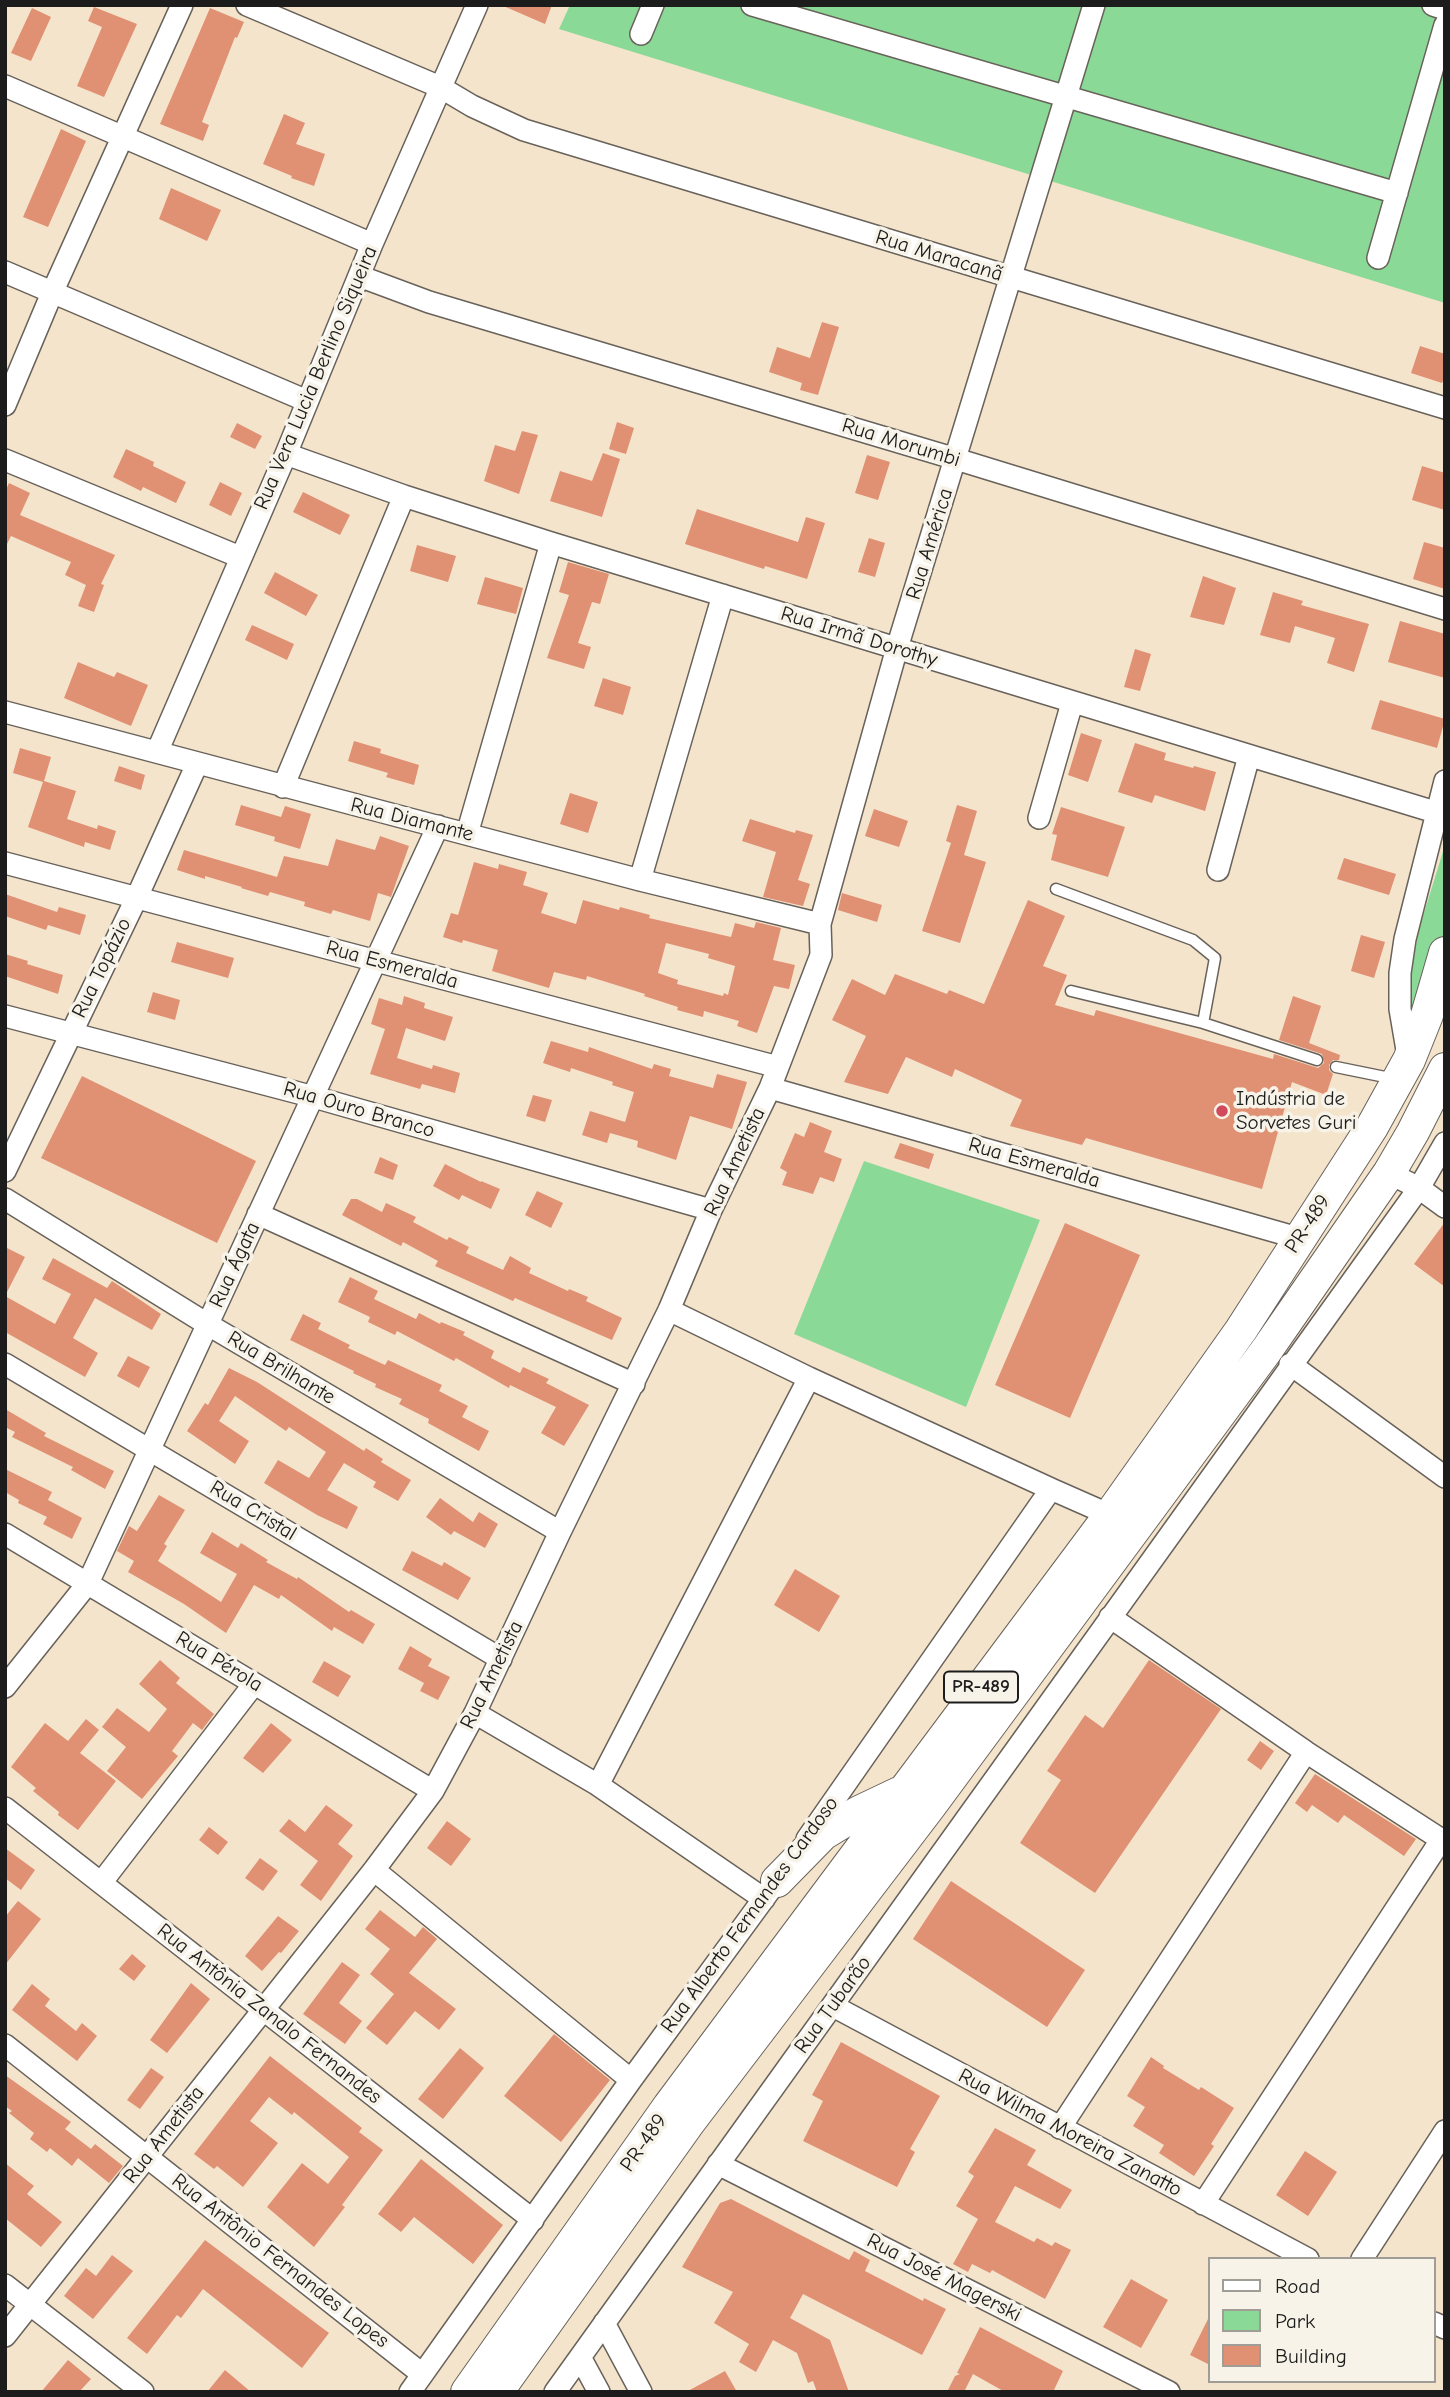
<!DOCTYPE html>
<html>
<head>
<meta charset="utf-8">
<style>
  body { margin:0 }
  #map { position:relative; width:1450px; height:2397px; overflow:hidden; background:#f5e4cc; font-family:"Comic Neue",sans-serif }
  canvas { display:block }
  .frame { position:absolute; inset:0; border:7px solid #1c1c1c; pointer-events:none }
  .legend { position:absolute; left:1208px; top:2257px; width:228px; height:126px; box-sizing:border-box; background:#f7f3e8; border:2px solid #9f9d96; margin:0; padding:9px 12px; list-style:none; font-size:21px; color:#1c1c1c }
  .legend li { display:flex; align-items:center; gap:14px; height:35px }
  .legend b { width:35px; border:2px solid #9f9d96 }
</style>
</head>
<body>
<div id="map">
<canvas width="1450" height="2397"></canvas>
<div class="frame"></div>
<ul class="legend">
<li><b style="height:9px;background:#fff"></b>Road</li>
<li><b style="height:19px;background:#8bd997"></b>Park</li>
<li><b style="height:19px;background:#e09073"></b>Building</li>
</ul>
</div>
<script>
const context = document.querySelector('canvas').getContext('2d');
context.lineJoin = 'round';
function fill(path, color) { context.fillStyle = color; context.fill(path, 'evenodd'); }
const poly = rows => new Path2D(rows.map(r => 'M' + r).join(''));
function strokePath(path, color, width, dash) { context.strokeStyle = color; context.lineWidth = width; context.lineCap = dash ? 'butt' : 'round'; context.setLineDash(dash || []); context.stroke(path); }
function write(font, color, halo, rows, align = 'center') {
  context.font = font + ' "Comic Neue",sans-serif'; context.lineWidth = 7; context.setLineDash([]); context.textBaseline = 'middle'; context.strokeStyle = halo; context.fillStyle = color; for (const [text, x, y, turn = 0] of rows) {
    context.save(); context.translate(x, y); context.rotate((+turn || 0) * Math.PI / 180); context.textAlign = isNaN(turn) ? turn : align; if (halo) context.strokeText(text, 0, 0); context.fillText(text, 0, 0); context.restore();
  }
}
fill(poly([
  [570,5,1445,5,1445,303,559,29],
  [1445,845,1445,938,1413,1036,1405,1005,1419,929],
  [864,1161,1040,1220,966,1407,794,1334]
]), '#8bd997');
fill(poly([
  [501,5,552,5,545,24],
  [94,7,137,24,104,97,77,86,102,27,88,21],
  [32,8,51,17,31,61,11,53],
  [210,8,244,22,237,38,235,37,202,122,209,125,203,141,160,124],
  [284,114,305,123,296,144,325,154,314,186,291,178,292,176,263,164],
  [61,129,86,141,48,227,23,217],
  [171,188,221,210,207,241,159,219],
  [822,322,839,327,818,395,800,390,802,383,769,372,777,347,810,358],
  [1420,346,1445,354,1445,375,1442,383,1411,373],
  [617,422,634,428,626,454,609,449],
  [237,423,262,436,255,449,230,437],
  [522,431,538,435,519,494,484,481,495,445,515,451],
  [126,449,154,462,153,466,186,482,176,503,143,487,141,491,113,477],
  [603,453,620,459,602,517,550,501,560,471,592,481],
  [867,455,890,462,878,500,855,493],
  [1422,466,1445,473,1445,510,1412,500],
  [220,482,242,493,231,516,209,505],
  [9,483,30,493,20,515,115,555,101,584,104,585,94,612,78,606,86,585,65,575,71,562,11,536,5,548,5,492],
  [303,492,350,515,340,535,293,512],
  [697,509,798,542,806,517,825,523,807,579,765,566,764,569,685,544],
  [869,538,885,543,875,577,858,572],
  [1424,542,1445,548,1445,589,1413,579],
  [417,545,456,556,448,582,410,571],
  [568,562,609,574,600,604,592,602,578,643,591,647,584,669,547,658,569,595,559,592],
  [275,572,318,595,306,616,264,593],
  [1203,576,1236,588,1224,625,1190,617],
  [485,577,523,588,516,614,477,604],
  [1273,592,1303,601,1301,605,1369,624,1354,672,1327,663,1335,638,1295,626,1290,643,1260,635],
  [1400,621,1445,634,1445,678,1388,662],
  [252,625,294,644,287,660,245,640],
  [1135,649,1151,654,1140,691,1124,687],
  [78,662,114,677,117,672,148,685,131,726,64,698],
  [603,678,631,687,623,715,594,706],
  [1380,700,1445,719,1437,748,1371,729],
  [1081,733,1102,740,1088,782,1068,775],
  [354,741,381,749,380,753,419,765,414,785,386,777,388,773,348,761],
  [1135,743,1166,753,1164,760,1193,768,1194,766,1216,772,1205,811,1155,795,1152,803,1118,792],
  [20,748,51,757,44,781,76,791,67,819,97,829,98,825,116,831,110,850,85,842,84,847,28,827,43,782,13,773],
  [119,766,145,775,141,790,114,781],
  [570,793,598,802,588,833,560,824],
  [241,805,281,817,285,806,311,814,300,849,274,841,275,837,235,825],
  [957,805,977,811,964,855,986,862,960,943,922,931,951,843,946,841],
  [1061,807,1125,827,1108,877,1051,860,1057,835,1052,834],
  [874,809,908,821,899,847,865,836],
  [750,819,795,833,796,830,813,835,798,880,810,884,803,906,763,897,776,852,742,841],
  [380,836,409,846,391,897,378,893,370,921,333,910,331,914,304,906,305,902,270,892,268,896,241,888,242,887,205,876,205,879,177,870,184,850,277,877,284,856,328,866,336,839,375,850],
  [1344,858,1396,874,1389,895,1337,879],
  [474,862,498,869,499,864,527,872,523,885,548,893,541,913,576,924,583,900,619,910,620,907,650,915,649,918,731,937,735,923,754,928,756,922,781,928,773,960,795,965,789,989,774,986,757,1033,737,1026,739,1021,704,1011,703,1017,677,1010,678,1007,644,996,645,994,587,976,586,980,554,972,549,988,492,971,498,950,463,940,462,943,443,937,451,913,458,915],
  [666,943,709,954,708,958,735,966,728,995,724,993,723,996,677,984,678,980,658,973],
  [842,893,882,905,877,922,838,910],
  [5,894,57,912,59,907,86,915,80,935,48,925,46,930,5,916],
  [1028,900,1065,916,1043,966,1067,975,1055,1005,1094,1016,1096,1010,1273,1059,1274,1054,1318,1068,1324,1063,1322,1054,1279,1040,1293,996,1321,1006,1309,1043,1340,1055,1339,1060,1333,1060,1329,1065,1329,1070,1333,1074,1326,1095,1292,1082,1262,1189,1086,1138,1082,1145,1010,1126,1022,1100,955,1069,952,1077,906,1057,888,1094,844,1082,866,1036,832,1020,852,979,885,995,895,974,947,994,949,990,984,1004],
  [1361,935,1385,942,1374,978,1351,971],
  [177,942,234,958,228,978,171,962],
  [5,954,28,961,27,964,63,975,58,994,5,976],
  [153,992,180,1000,175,1020,147,1012],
  [404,996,425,1003,424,1008,453,1017,445,1041,406,1028,397,1058,432,1069,433,1065,460,1073,455,1093,422,1084,420,1089,370,1074,385,1029,371,1024,379,998,402,1005],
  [551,1041,588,1052,589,1047,652,1069,654,1064,671,1069,669,1076,713,1088,717,1074,747,1082,732,1129,690,1116,676,1160,637,1147,638,1141,610,1133,607,1143,582,1135,590,1111,625,1122,634,1092,612,1085,613,1082,571,1068,570,1072,543,1063],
  [82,1076,256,1161,217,1243,41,1158],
  [533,1095,552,1100,545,1122,526,1116],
  [810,1122,832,1131,824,1152,842,1159,834,1182,820,1177,813,1194,782,1185,787,1172,780,1168,795,1133,804,1137],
  [900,1143,934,1154,929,1169,894,1158],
  [380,1157,398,1165,393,1180,374,1173],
  [445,1164,481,1182,481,1181,500,1189,491,1209,462,1195,459,1200,433,1186],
  [537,1191,563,1203,551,1228,525,1215],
  [351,1199,357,1199,382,1212,386,1203,416,1217,413,1222,447,1240,449,1237,469,1247,466,1253,503,1270,510,1256,531,1268,529,1273,568,1291,569,1289,588,1297,586,1301,622,1318,612,1340,515,1298,513,1301,435,1266,438,1261,403,1242,401,1246,342,1215],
  [1445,1222,1445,1287,1414,1264],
  [1065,1223,1140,1255,1070,1418,995,1385],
  [5,1247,25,1257,5,1296],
  [53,1258,107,1288,112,1281,161,1314,152,1330,95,1298,73,1338,98,1353,85,1377,5,1332,5,1296,55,1324,71,1294,42,1279],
  [350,1277,378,1291,374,1299,416,1319,419,1313,440,1324,441,1322,465,1332,463,1335,494,1351,491,1358,520,1373,523,1367,549,1379,546,1383,589,1405,564,1446,541,1433,556,1407,510,1385,509,1388,456,1358,454,1361,397,1331,395,1335,368,1322,370,1317,338,1302],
  [303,1314,321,1323,318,1329,350,1345,348,1348,385,1365,388,1360,442,1385,439,1391,468,1406,462,1417,489,1431,479,1451,428,1423,429,1419,399,1404,402,1399,375,1387,376,1384,353,1373,354,1371,290,1340],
  [128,1356,150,1367,139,1388,117,1376],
  [229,1368,257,1382,364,1451,366,1448,383,1459,381,1462,411,1480,398,1501,373,1487,376,1482,344,1463,327,1490,358,1507,347,1529,317,1515,264,1483,278,1460,309,1478,326,1452,289,1427,286,1431,235,1396,219,1421,249,1441,235,1464,187,1431,205,1403,208,1405],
  [5,1409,46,1433,44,1436,114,1471,105,1489,71,1470,73,1467,12,1437,15,1432,5,1427],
  [5,1469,52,1492,48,1500,82,1518,72,1539,43,1524,47,1517,18,1503,19,1500,5,1492],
  [159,1495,185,1510,164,1544,167,1546,158,1561,221,1602,237,1574,200,1553,212,1532,238,1548,241,1543,268,1560,266,1562,297,1579,298,1577,349,1612,351,1610,375,1624,363,1644,334,1627,332,1631,281,1595,279,1599,254,1585,226,1633,184,1604,128,1572,134,1561,117,1551,129,1526,137,1531],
  [440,1498,473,1522,479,1512,498,1524,485,1548,454,1531,451,1535,426,1517],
  [412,1551,442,1566,444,1562,471,1578,458,1600,402,1570],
  [795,1569,840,1596,819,1632,774,1605],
  [410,1646,432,1659,428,1666,450,1677,438,1700,420,1691,424,1683,398,1669],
  [160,1660,180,1678,176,1683,214,1714,202,1730,193,1723,172,1751,178,1756,142,1799,107,1771,126,1747,102,1727,117,1708,149,1732,167,1709,139,1684],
  [1149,1660,1221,1709,1095,1893,1020,1843,1061,1780,1047,1771,1085,1715,1103,1728],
  [324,1661,351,1676,338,1697,312,1682],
  [86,1719,99,1730,80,1753,116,1781,78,1830,58,1815,59,1812,33,1791,36,1788,11,1767,45,1723,68,1741],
  [271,1723,292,1740,263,1773,243,1758],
  [1260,1741,1274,1751,1261,1770,1247,1760],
  [1315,1774,1416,1839,1404,1856,1344,1815,1338,1823,1312,1805,1307,1812,1295,1803],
  [326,1805,353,1825,338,1844,353,1856,321,1901,300,1885,318,1861,279,1831,289,1819,305,1832],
  [447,1821,471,1839,451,1866,427,1848],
  [209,1827,228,1842,218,1855,199,1840],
  [5,1848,35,1870,21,1890,5,1878],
  [260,1858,278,1871,263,1891,245,1878],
  [951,1881,1085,1970,1047,2027,913,1939],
  [18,1901,41,1919,5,1965,5,1917],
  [380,1910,415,1937,423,1927,437,1939,409,1973,456,2009,439,2030,415,2011,387,2045,366,2028,394,1994,370,1974,390,1949,365,1929],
  [278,1916,299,1931,281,1953,279,1952,262,1971,245,1956],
  [132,1954,146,1966,134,1981,119,1969],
  [342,1962,360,1975,339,2003,362,2021,345,2044,303,2014],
  [191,1983,210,1999,167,2053,150,2040],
  [32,1984,50,1999,45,2006,76,2031,82,2023,97,2036,77,2061,12,2010],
  [554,2034,610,2080,561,2142,504,2096],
  [841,2042,940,2096,910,2149,915,2152,897,2187,803,2141,823,2101,812,2095],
  [460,2048,484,2068,443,2119,418,2099],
  [270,2056,362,2128,359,2132,383,2150,342,2205,345,2207,314,2247,267,2207,302,2163,328,2184,349,2157,294,2112,292,2115,269,2097,250,2121,278,2143,243,2187,217,2166,214,2169,194,2154],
  [1151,2057,1164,2066,1163,2068,1199,2090,1201,2087,1234,2108,1211,2144,1214,2146,1194,2176,1159,2153,1164,2145,1133,2126,1145,2107,1127,2096],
  [151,2068,164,2077,140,2109,127,2100],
  [5,2075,71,2122,65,2129,91,2149,95,2144,123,2166,109,2183,78,2158,72,2166,50,2148,47,2152,30,2139,34,2133,9,2113,12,2111,5,2106],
  [995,2128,1036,2150,1027,2165,1072,2190,1060,2209,1015,2186,995,2222,1034,2242,1037,2238,1052,2246,1055,2242,1071,2250,1045,2299,992,2270,990,2273,972,2264,968,2272,953,2264,978,2219,956,2206,974,2176,968,2172],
  [1305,2151,1337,2172,1308,2216,1276,2195],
  [421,2159,503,2225,473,2264,414,2217,401,2232,378,2214],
  [5,2163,34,2186,27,2194,62,2222,41,2247,5,2218],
  [731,2199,849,2260,854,2251,870,2260,865,2271,923,2301,924,2298,946,2309,922,2355,803,2294,790,2318,830,2340,849,2392,817,2392,813,2381,808,2383,797,2353,773,2340,756,2372,739,2362,749,2344,714,2323,733,2292,682,2267,720,2203],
  [205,2240,329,2333,302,2368,203,2289,181,2318,177,2315,147,2354,127,2338],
  [112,2255,133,2271,93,2319,64,2296,86,2268,96,2276],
  [1131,2279,1168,2300,1141,2348,1103,2327],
  [1210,2315,1210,2365,1190,2355],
  [980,2327,1063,2371,1053,2392,1005,2392,973,2374,964,2392,947,2392,955,2376,960,2374,957,2373],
  [68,2360,91,2379,79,2392,41,2392],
  [225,2370,251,2392,207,2392],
  [725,2371,737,2392,686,2392]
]), '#e09073');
const service = poly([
  [1056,889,1193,940,1215,958,1203,1023],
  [1071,991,1203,1023,1317,1060],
  [1336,1067,1395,1079]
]);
const minor = poly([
  [247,5,440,87,472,106,524,130,1445,408],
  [752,5,1397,193],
  [1433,5,1445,9],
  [641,34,653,5],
  [5,86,372,244],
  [1378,258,1445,25],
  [5,272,307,401],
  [359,276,429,302,956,459,1445,609],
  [5,405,52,293,182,5],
  [286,454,404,496,551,543,1435,812],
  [5,460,240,557],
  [5,712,640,880,820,924],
  [157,752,286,454,372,244,477,5],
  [283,787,404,496],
  [1039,818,1072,703],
  [467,834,551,543],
  [5,863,778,1067],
  [1218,870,1249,756],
  [640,880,723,595],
  [5,1016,314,1097,711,1210],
  [1408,1056,1400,1009,1400,973,1405,939,1445,781],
  [770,1088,1298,1238],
  [5,1171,137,897,197,764],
  [1389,1173,1419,1188,1445,1207],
  [5,1199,207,1324,560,1532],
  [258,1214,634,1384],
  [669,1310,809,1378,1051,1489],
  [5,1364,501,1659],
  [1290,1364,1445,1477],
  [5,1534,433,1791],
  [1110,1617,1306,1752,1445,1842],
  [5,1687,88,1583,438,826],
  [475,1713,598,1785,764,1899],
  [598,1785,809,1378],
  [5,1808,533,2220],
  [807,1839,1051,1489,1110,1515],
  [374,1870,631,2080],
  [101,1883,254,1684],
  [833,2006,1308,2259],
  [5,2045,422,2374],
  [1060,2128,1306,1752],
  [718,2164,1169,2392],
  [1203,2204,1441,1840],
  [1362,2259,1445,2131],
  [5,2285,143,2392],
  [604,2323,641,2392],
  [1434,2323,1445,2328],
  [5,2336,374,1870,433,1791,475,1713,560,1532,669,1310,711,1210,770,1088,821,955,820,924,897,648,1094,5],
  [580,2357,599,2392],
  [410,2392,631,2080,784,1871],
  [555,2392,1419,1188,1445,1143]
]);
const primary = poly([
  [777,1881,823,1834,859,1812,899,1793],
  [467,2392,669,2106,1110,1515,1241,1330,1372,1127,1409,1060,1427,1015,1445,953],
  [497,2392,690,2121,930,1806,1266,1351,1389,1173,1413,1132,1445,1069]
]);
strokePath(service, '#68625a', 13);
strokePath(minor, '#68625a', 24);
strokePath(primary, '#68625a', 34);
strokePath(service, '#fff', 10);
strokePath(minor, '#fff', 21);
strokePath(primary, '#fff', 32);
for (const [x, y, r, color] of [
  [1222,1111,7,"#d1495b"]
]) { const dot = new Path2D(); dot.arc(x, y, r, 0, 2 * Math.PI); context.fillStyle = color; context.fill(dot); strokePath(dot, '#f7f3e8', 2.5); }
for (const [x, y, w] of [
  [981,1687,74]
]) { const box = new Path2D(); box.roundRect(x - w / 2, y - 15.5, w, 31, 5); context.fillStyle = '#f7f3e8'; context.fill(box); strokePath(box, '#1c1c1c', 2); }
write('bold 19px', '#1c1c1c', null, [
  ["PR-489",981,1687]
]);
write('21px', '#1c1c1c', '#f7f3e8', [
  ["Rua Maracanã",939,256,17],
  ["Rua Vera Lucia Berlino Siqueira",316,378,-67],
  ["Rua Morumbi",901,443,17],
  ["Rua América",930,544,-73],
  ["Rua Irmã Dorothy",859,637,17],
  ["Rua Diamante",412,820,14],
  ["Rua Esmeralda",392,965,15],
  ["Rua Topázio",102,968,-64],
  ["Rua Ouro Branco",359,1110,16],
  ["Rua Ametista",735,1162,-65],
  ["Rua Esmeralda",1034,1163,16],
  ["PR-489",1308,1224,-57],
  ["Rua Ágata",235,1265,-65],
  ["Rua Brilhante",281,1368,31],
  ["Rua Cristal",253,1511,31],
  ["Rua Pérola",219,1662,31],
  ["Rua Ametista",492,1675,-64],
  ["Rua Alberto Fernandes Cardoso",750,1915,-54],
  ["Rua Tubarão",833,2005,-54],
  ["Rua Antônia Zanalo Fernandes",269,2014,38],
  ["Rua Wilma Moreira Zanatto",1070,2133,28],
  ["Rua Ametista",164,2135,-52],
  ["PR-489",644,2143,-55],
  ["Rua Antônio Fernandes Lopes",280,2261,38],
  ["Rua José Magerski",944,2278,27]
]);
write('21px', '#1c1c1c', '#f7f3e8', [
  ["Indústria de",1236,1099],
  ["Sorvetes Guri",1236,1123]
], 'left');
</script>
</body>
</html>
